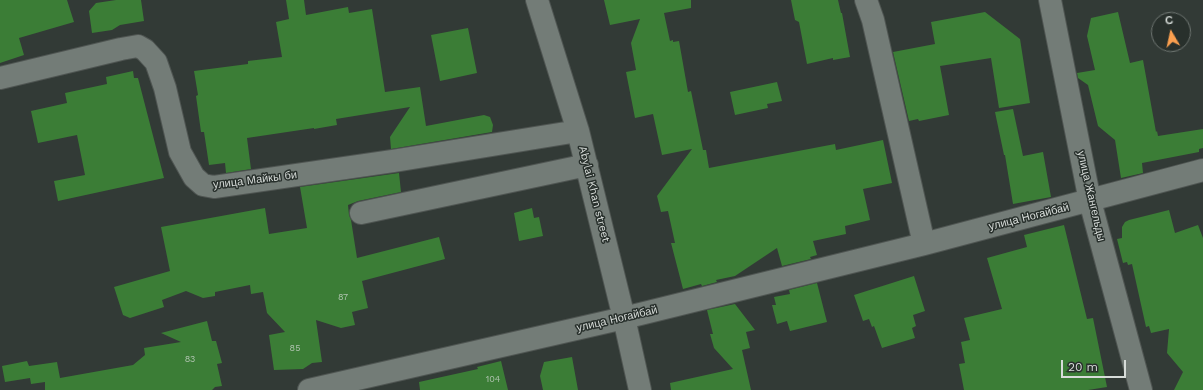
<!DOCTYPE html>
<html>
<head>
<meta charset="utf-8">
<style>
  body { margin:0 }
  #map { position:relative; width:1203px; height:390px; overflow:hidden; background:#323a36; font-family:"Work Sans",sans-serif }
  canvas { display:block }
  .north { position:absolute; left:1151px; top:12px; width:40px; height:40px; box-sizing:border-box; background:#28302c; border:1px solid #6e7571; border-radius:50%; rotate:351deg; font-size:11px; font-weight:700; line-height:16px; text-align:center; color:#d7dcd9 }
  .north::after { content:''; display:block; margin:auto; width:14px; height:18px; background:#fa9f4f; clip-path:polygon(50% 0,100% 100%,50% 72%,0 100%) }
  .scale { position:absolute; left:1061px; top:360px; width:65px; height:18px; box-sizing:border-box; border:2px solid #d7dcd9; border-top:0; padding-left:5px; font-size:12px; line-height:14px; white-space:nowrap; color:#d7dcd9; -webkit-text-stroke:3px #28302c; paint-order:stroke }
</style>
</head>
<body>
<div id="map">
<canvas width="1203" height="390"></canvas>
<div class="north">С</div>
<div class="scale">20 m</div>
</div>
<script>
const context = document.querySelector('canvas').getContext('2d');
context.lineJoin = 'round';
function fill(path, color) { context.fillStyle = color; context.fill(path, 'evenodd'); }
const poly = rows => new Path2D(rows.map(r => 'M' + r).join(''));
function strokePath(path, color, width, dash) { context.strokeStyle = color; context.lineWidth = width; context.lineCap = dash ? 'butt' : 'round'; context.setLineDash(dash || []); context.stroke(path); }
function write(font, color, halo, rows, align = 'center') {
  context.font = font + ' "Work Sans",sans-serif'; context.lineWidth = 3; context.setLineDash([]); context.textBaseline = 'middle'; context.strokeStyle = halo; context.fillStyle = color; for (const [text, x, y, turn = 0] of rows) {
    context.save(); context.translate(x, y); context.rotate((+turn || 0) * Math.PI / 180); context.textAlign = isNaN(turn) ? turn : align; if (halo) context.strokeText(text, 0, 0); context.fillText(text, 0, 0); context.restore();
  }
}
fill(poly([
  [0,0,67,0,74,22,19,38,24,55,0,63],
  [116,0,141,0,144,21,120,25,112,30,92,33,89,11,96,3],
  [286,0,304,0,306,15,348,7,349,13,372,9,385,92,420,87,426,126,484,115,490,117,493,125,492,132,391,149,390,137,410,107,336,119,337,125,314,129,314,128,247,138,251,169,226,173,225,163,209,165,204,132,201,132,196,96,198,95,194,71,248,64,248,61,282,57,276,22,289,19],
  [604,0,691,0,691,8,664,13,670,41,673,40,673,42,679,41,688,92,691,91,703,150,706,150,709,168,835,144,836,150,883,140,892,183,863,189,870,220,845,226,846,234,813,241,817,255,810,257,811,259,782,266,777,248,735,276,716,280,717,282,702,286,701,284,683,289,671,243,675,243,668,211,661,212,657,196,692,149,662,155,653,114,635,118,626,72,636,70,631,43,640,19,610,25],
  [791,0,838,0,841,13,842,13,850,57,833,60,833,58,807,64,799,22,795,20],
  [985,12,1020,39,1030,103,999,108,991,58,940,66,949,115,919,121,918,119,909,121,893,52,935,44,931,22],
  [1118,12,1130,63,1143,60,1156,132,1157,131,1158,136,1203,129,1203,148,1199,149,1199,152,1142,163,1143,173,1121,178,1115,140,1098,126,1088,85,1078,78,1077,73,1095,70,1087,36,1091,18],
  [468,28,477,73,440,81,431,35],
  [133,71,134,78,138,78,164,178,58,201,54,181,85,175,77,135,38,143,31,111,67,103,65,93,107,84,106,77],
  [777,82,782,101,767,104,768,108,735,115,730,92],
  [1013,109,1023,156,1043,152,1051,197,1013,204,1005,155,1004,155,995,112],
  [399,173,401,192,358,201,348,205,349,215,351,220,357,258,439,237,445,259,362,281,368,308,352,312,355,325,341,328,316,320,322,362,312,363,303,369,274,370,269,335,285,332,267,313,263,292,251,294,250,285,215,292,215,296,203,298,186,291,162,300,164,307,130,318,123,315,114,287,170,271,161,227,265,208,269,234,307,228,300,187],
  [532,208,534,218,539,217,543,236,519,241,514,213],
  [1169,210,1175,233,1198,225,1203,238,1203,390,1174,390,1183,372,1167,353,1169,329,1151,333,1149,326,1146,327,1132,264,1128,265,1127,262,1123,263,1117,239,1122,238,1122,227,1125,222,1129,220],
  [1064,225,1087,319,1093,318,1107,387,1088,390,964,390,959,364,965,363,961,342,970,340,964,318,1002,309,987,258,1027,247,1024,235],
  [914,276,925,311,913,315,916,326,912,328,915,338,882,348,874,326,872,327,869,319,863,321,854,295],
  [817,283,827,322,790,331,787,321,777,324,772,305,776,305,774,297,790,294,789,290],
  [735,304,755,330,746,332,750,348,742,350,751,390,671,390,670,383,733,369,714,348,710,334,713,334,707,310],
  [207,321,212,341,216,341,222,363,217,364,222,386,215,387,212,390,45,390,45,382,31,384,30,378,5,382,2,366,27,361,29,366,57,362,60,378,133,365,145,355,144,348,181,342,161,333],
  [572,357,578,390,543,390,540,376,544,362],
  [501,361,508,390,420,390,419,382,478,369,477,367]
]), '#3b7d36');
const street = poly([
  [537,0,578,131,624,318,640,390],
  [866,0,873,20,924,244],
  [1050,0,1090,201,1141,390],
  [0,78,121,49,138,46,145,50,156,62,165,88,180,152,194,177,203,185,214,187,393,161,578,131],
  [361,213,587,165],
  [309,390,624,318,924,244,1203,170]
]);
strokePath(street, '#4f5552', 24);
strokePath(street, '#737c77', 22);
write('9px', '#b0c4b0', null, [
  ["87",343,297],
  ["85",295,348],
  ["83",190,359],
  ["104",493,379]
]);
write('11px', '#d7dcd9', '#28302c', [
  ["улица Майкы би",255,180,-7],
  ["Abylai Khan street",594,194,76],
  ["улица Жангельды",1091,196,77],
  ["улица Ногайбай",1029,217,-14],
  ["улица Ногайбай",617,319,-13]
]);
</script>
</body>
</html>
